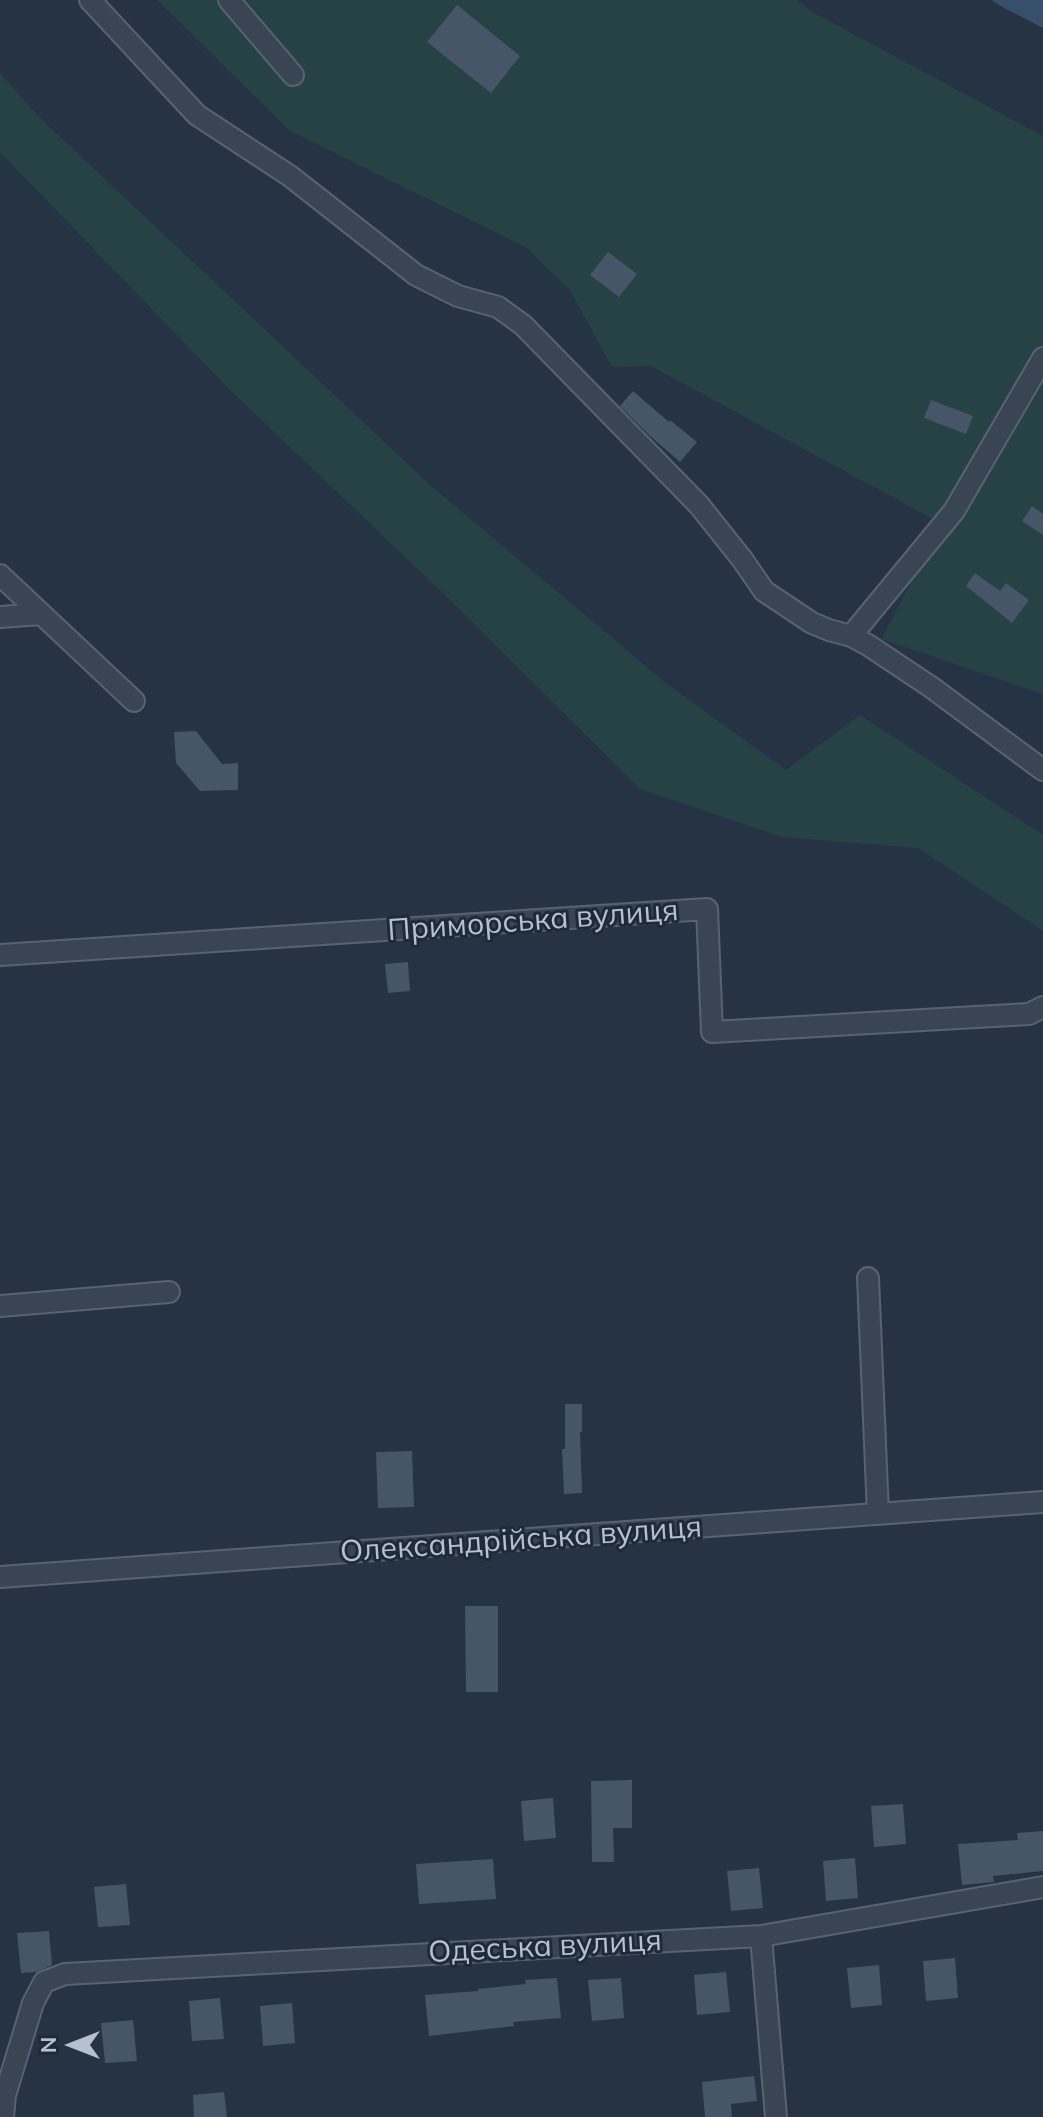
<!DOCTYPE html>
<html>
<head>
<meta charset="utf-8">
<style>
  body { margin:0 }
  #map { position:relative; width:1043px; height:2117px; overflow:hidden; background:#253344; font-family:Mulish,sans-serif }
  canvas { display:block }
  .north { position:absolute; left:32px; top:2005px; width:80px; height:80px; -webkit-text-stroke:6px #1e2a39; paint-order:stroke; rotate:270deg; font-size:22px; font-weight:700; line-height:32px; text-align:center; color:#b7c0cd }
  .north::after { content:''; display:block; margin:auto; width:28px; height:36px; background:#b7c0cd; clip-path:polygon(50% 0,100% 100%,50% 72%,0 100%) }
</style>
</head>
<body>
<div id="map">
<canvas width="1043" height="2117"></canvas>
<div class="north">N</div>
</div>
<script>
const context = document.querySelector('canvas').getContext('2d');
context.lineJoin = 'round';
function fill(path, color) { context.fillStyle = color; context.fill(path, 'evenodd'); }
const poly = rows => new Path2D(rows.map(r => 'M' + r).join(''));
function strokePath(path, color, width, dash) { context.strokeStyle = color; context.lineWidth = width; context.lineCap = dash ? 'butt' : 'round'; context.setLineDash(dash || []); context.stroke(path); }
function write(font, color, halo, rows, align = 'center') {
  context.font = font + ' Mulish,sans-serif'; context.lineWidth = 6; context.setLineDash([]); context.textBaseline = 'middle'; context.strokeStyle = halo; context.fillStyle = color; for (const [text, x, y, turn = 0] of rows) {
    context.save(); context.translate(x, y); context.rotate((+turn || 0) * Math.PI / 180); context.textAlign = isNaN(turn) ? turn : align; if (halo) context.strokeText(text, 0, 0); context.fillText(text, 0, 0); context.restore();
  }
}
fill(poly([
  [157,0,796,0,816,14,1043,136,1043,694,881,639,942,524,651,366,612,367,570,290,527,248,289,130],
  [0,73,40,118,430,485,667,684,786,770,860,715,1043,835,1043,931,918,848,782,837,640,789,444,594,229,389,0,152]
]), '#274245');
fill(poly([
  [991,0,1043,0,1043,28,1006,9]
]), '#384f6c');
fill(poly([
  [457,5,520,56,491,93,427,42],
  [608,252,637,274,619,297,590,275],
  [633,391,669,422,670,420,697,442,680,462,650,436,620,406],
  [931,400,973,416,966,434,924,418],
  [1032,506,1043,514,1043,535,1022,521],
  [975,573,1000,591,1006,583,1029,600,1012,623,966,586],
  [196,731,222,764,238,763,238,790,200,791,176,763,174,732],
  [408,962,410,991,388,993,385,964],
  [565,1404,582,1404,582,1432,580,1432,582,1493,564,1494,562,1449,565,1449],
  [412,1451,414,1507,378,1508,376,1452],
  [465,1606,498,1606,498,1692,466,1692],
  [632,1780,632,1828,613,1828,614,1862,592,1862,591,1781],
  [553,1798,556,1838,524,1841,521,1801],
  [903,1804,906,1844,874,1847,871,1806],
  [1043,1831,1043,1871,993,1876,994,1882,962,1885,958,1844,1018,1840,1017,1833],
  [855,1858,858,1898,826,1901,823,1861],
  [493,1859,496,1899,419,1904,416,1864],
  [759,1868,763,1908,731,1911,727,1871],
  [126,1884,130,1925,98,1927,94,1887],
  [49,1931,52,1965,37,1972,21,1973,17,1933],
  [955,1958,958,1998,926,2001,923,1961],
  [879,1965,882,2005,851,2008,847,1968],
  [726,1972,730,2012,697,2015,694,1975],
  [557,1978,561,2018,513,2022,514,2026,429,2036,425,1995,478,1991,478,1989,526,1984,525,1980],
  [621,1978,624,2018,592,2021,588,1980],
  [220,1998,224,2039,192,2041,189,2001],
  [292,2003,295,2043,263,2046,260,2006],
  [133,2020,137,2061,105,2063,101,2023],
  [754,2076,757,2101,731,2104,732,2117,705,2117,702,2082],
  [224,2092,227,2117,194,2117,193,2095]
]), '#465568');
const minor = poly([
  [90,0,197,115,290,176,416,275,458,296,498,307,523,325,699,505,742,559,764,591,812,623,829,630,851,636,868,645,931,687,1043,770],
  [229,0,293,75],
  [0,575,134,701],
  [0,617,41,614],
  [851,636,954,511,1043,358],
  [0,955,707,909,712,1032,1029,1014,1043,1007],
  [868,1278,878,1514],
  [0,1306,169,1292],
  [0,1577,1043,1502],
  [761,1936,776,2117],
  [3,2117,5,2095,33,2003,44,1982,65,1974,761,1936,1043,1887]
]);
strokePath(minor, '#586371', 24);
strokePath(minor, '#3a4553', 20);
write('30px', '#b7c0cd', '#1e2a39', [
  ["Приморська вулиця",533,921,-4],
  ["Олександрійська вулиця",521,1540,-4],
  ["Одеська вулиця",545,1947,-3]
]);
</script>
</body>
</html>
